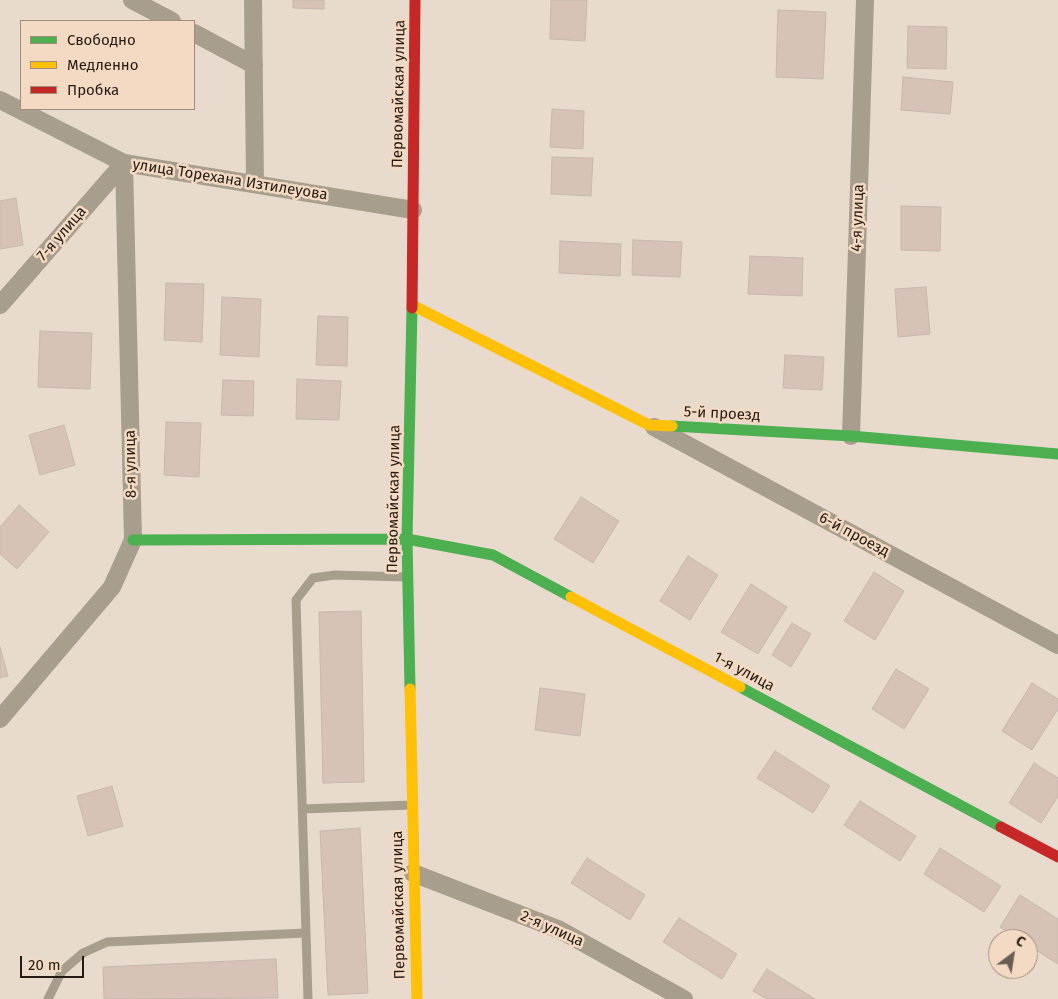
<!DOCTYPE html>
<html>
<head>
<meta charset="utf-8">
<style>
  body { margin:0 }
  #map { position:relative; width:1058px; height:999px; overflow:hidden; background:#e9dace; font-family:"Fira Sans",sans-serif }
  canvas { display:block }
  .legend { position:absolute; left:20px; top:20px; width:175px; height:90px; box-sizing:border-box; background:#f4d9c3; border:1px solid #a18d7d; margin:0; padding:6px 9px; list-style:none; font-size:15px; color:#241b13 }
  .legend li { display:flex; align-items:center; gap:10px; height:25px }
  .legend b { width:25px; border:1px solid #a18d7d }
  .north { position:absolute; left:988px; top:929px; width:50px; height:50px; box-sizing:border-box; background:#f4d9c3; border:1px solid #a18d7d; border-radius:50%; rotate:31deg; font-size:14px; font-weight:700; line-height:20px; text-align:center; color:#241b13 }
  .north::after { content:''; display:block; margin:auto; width:18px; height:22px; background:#695e54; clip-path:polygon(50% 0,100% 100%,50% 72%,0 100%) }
  .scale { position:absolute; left:20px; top:956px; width:64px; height:22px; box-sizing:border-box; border:2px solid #241b13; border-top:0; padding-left:6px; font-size:15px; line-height:18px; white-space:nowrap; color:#241b13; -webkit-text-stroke:4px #f4d9c3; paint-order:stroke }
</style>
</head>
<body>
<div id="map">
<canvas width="1058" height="999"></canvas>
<ul class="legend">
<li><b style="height:6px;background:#4caf50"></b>Свободно</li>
<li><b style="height:6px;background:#ffc107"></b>Медленно</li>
<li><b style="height:6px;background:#c62828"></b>Пробка</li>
</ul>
<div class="north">С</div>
<div class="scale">20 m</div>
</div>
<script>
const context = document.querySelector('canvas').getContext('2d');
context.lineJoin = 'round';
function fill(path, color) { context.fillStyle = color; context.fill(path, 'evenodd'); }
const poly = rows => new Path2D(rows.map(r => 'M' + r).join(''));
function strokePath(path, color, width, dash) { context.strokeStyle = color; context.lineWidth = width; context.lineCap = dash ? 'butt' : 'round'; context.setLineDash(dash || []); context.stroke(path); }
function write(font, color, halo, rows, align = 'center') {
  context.font = font + ' "Fira Sans",sans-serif'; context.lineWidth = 5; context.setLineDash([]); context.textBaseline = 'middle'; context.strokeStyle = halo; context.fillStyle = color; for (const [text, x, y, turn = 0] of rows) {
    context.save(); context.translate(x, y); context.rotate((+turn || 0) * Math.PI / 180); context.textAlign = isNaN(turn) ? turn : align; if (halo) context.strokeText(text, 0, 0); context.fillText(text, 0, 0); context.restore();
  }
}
const building = poly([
  [293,0,324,0,324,9,293,8,293,0],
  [551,0,587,0,585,41,550,39,551,0],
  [778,10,826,12,823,79,776,77,778,10],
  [908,26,947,27,946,69,907,68,908,26],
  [903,77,953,82,950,114,901,110,903,77],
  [552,109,584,111,583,149,550,147,552,109],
  [552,157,593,158,591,196,551,194,552,157],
  [16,198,23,245,0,249,0,201,16,198],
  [901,206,941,207,940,251,901,250,901,206],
  [633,240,682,242,680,277,632,275,633,240],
  [560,241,621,244,620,276,559,273,560,241],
  [750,256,803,258,802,296,748,294,750,256],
  [166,283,204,284,202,342,164,340,166,283],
  [926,287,930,334,898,337,895,289,926,287],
  [222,297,261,299,259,357,220,355,222,297],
  [318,316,348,317,347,366,316,365,318,316],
  [40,331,92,333,90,389,38,387,40,331],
  [785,355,824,357,822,390,783,388,785,355],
  [297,379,341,381,339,420,296,419,297,379],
  [223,380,254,381,253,416,221,415,223,380],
  [166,422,201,423,199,477,164,475,166,422],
  [64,425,75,465,40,475,29,435,64,425],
  [581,497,619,521,593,563,554,539,581,497],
  [19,505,49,532,17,569,0,554,0,527,19,505],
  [688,556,718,575,690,620,660,601,688,556],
  [874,572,904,591,875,640,844,621,874,572],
  [751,584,787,607,758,654,721,632,751,584],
  [361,611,364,782,323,783,319,612,361,611],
  [792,623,811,634,791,667,772,655,792,623],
  [0,647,8,676,0,678,0,647],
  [896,669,929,689,904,729,872,709,896,669],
  [1032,683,1058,699,1058,709,1032,750,1002,731,1032,683],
  [540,688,585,694,580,736,535,730,540,688],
  [775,751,830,786,813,813,757,778,775,751],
  [1034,763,1058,778,1058,796,1041,823,1009,803,1034,763],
  [112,786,123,826,88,836,77,796,112,786],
  [860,801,916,836,900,861,844,825,860,801],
  [360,828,368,993,328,995,320,831,360,828],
  [940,848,1001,886,984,912,924,874,940,848],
  [587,858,645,895,630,920,571,883,587,858],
  [1020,895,1058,919,1058,964,1028,945,1028,939,1019,939,1000,927,1020,895],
  [679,918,737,954,722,979,663,942,679,918],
  [276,959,278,998,104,999,103,967,276,959],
  [767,969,815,999,766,999,753,991,767,969]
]);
fill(building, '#d6c2b6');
strokePath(building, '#c5b8b0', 1);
strokePath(poly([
  [302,809,412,805],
  [48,999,62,971,83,953,107,942,306,933],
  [308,999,296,600,313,578,335,575,406,577]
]), '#a89e8e', 9);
strokePath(poly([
  [132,0,172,21],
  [253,0,255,184],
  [194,33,254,65],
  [0,100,124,163,413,210],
  [0,305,124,163],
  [654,427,1058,645],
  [851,436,865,0],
  [0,719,112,587,133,540,124,163],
  [413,873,560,930,684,999]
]), '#a89e8e', 18);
strokePath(poly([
  [672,426,851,436,1058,454],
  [133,540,407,539,493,555,571,597],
  [740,687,1001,827],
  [410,689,407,539,412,308]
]), '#4caf50', 11);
strokePath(poly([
  [412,305,649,425,672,426],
  [571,597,740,687],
  [410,689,417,999]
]), '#ffc107', 11);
strokePath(poly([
  [412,308,415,0],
  [1001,827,1058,857]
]), '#c62828', 11);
write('15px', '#241b13', '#f4d9c3', [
  ["Первомайская улица",399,94,-89],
  ["улица Торехана Изтилеуова",230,180,9],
  ["4-я улица",858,218,-88],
  ["7-я улица",62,234,-49],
  ["5-й проезд",722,414,3],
  ["8-я улица",131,464,-91],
  ["Первомайская улица",394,499,-89],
  ["6-й проезд",854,535,28],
  ["1-я улица",744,672,28],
  ["Первомайская улица",399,905,-91],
  ["2-я улица",552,929,24]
]);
</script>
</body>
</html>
